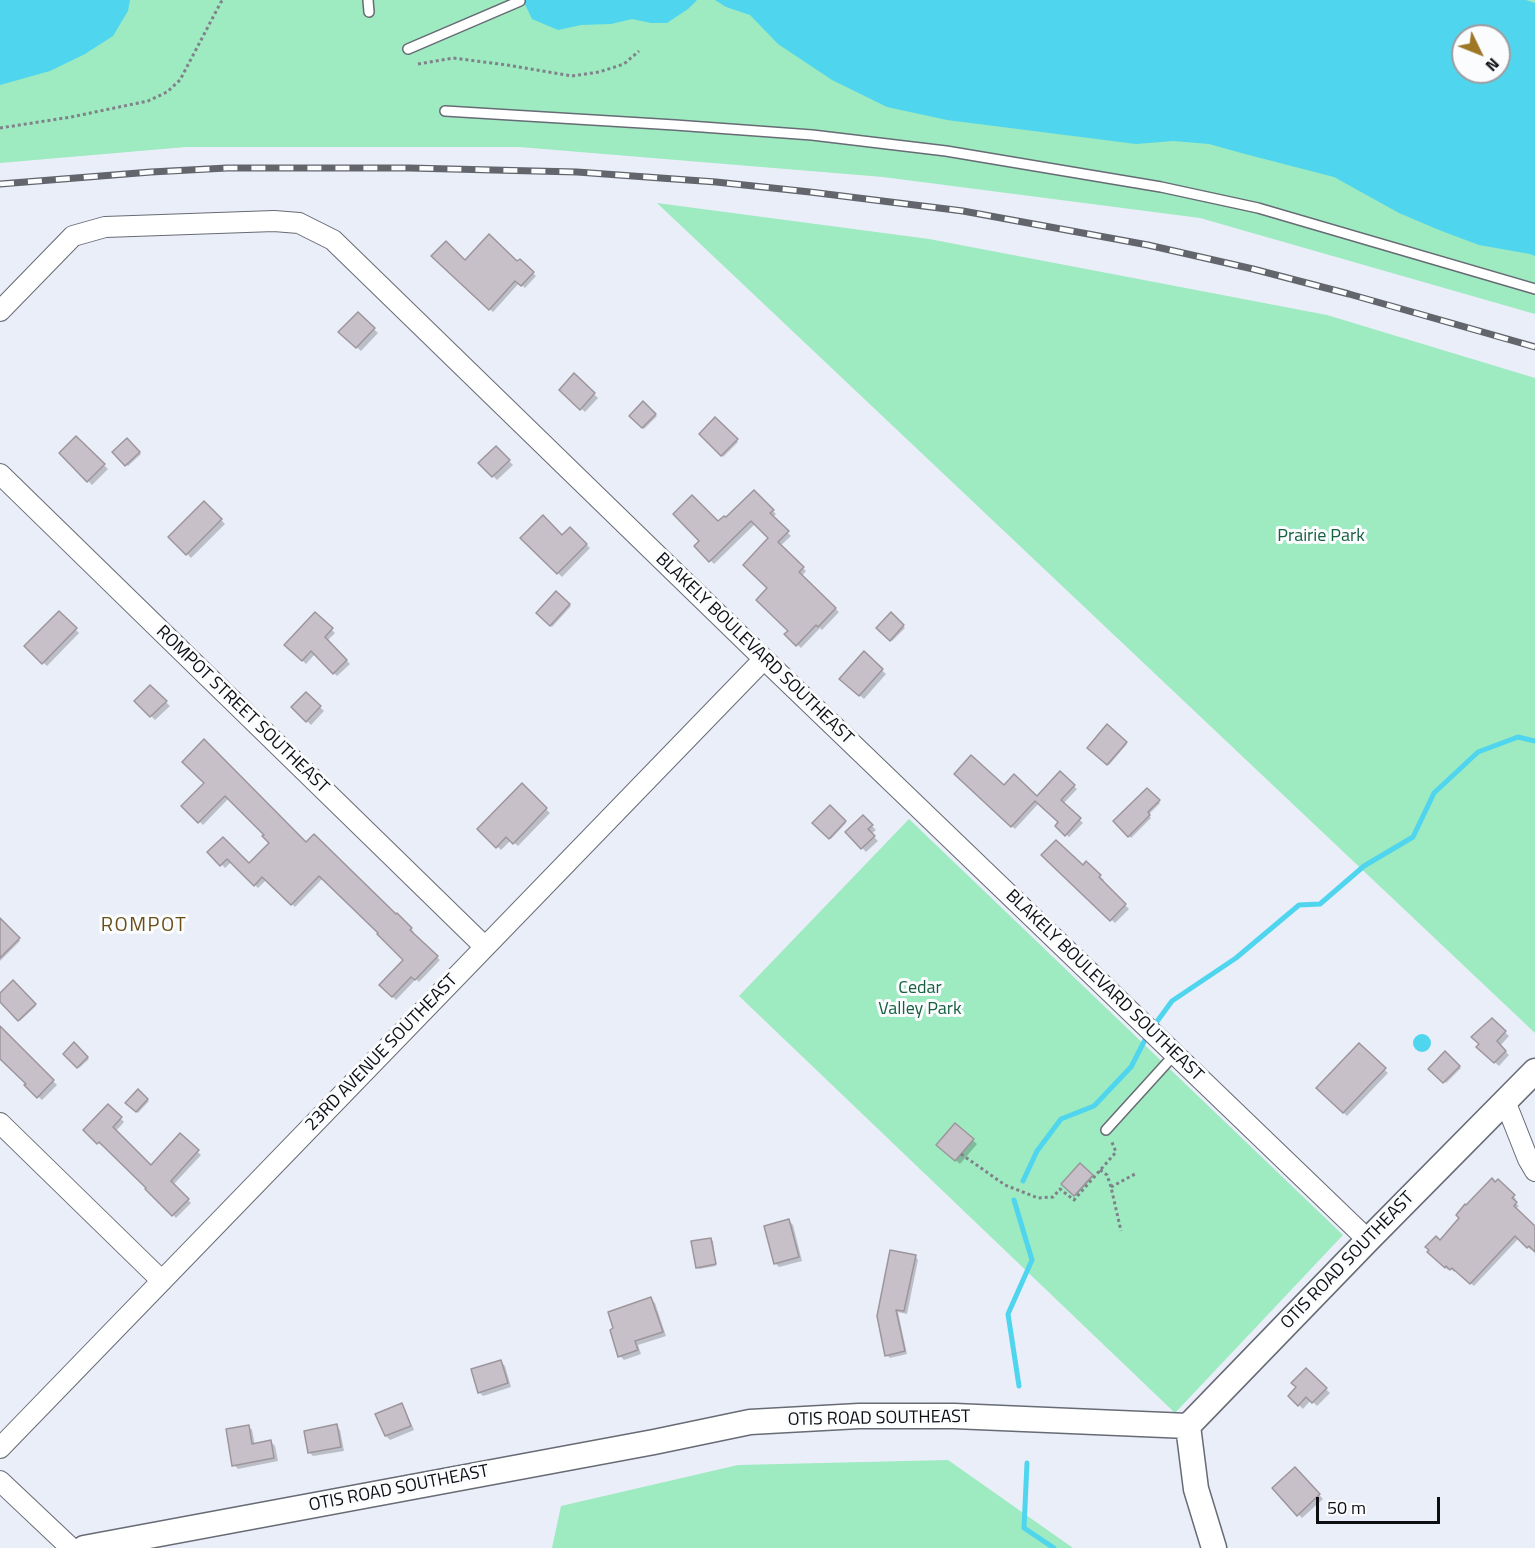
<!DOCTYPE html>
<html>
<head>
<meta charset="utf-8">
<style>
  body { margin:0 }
  #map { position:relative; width:1535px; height:1548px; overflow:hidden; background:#eaeef9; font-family:"Titillium Web",sans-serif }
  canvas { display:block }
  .north { position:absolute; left:1451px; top:24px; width:60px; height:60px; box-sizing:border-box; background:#fbfcfe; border:2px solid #9c9da0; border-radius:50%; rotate:133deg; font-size:16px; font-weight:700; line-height:24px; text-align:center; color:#0d0e12 }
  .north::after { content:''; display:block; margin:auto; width:21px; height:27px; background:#9d7724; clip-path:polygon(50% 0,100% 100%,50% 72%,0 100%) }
  .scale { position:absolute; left:1316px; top:1497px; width:124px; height:27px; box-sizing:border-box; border:3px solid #0d0e12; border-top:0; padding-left:8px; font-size:18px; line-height:21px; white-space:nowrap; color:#0d0e12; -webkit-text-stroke:4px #fbfcfe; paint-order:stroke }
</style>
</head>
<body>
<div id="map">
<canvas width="1535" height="1548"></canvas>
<div class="north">N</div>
<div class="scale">50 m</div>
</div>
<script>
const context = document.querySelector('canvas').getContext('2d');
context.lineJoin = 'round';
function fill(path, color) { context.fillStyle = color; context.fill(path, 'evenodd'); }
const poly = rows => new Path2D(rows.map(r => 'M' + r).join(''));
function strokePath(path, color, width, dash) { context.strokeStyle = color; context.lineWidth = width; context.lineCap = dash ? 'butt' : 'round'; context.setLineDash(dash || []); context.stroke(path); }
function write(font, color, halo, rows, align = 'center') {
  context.font = font + ' "Titillium Web",sans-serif'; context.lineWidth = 6; context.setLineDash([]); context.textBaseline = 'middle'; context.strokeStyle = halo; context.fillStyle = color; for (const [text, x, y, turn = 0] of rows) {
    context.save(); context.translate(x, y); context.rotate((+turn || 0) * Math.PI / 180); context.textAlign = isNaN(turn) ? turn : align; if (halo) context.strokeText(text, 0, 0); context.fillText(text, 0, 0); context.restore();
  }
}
fill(poly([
  [0,0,1535,0,1535,314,1200,218,883,177,519,147,186,147,0,163],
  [1463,36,1499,36,1499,72,1463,72],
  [657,203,929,239,1327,315,1535,378,1535,1033],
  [909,819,1343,1235,1175,1413,739,996],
  [948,1460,1073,1548,552,1548,561,1506,738,1465]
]), '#9eeac1');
fill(poly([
  [0,0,130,0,128,11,113,36,85,54,50,71,0,85],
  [523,0,697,0,688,9,667,23,651,23,632,19,611,24,581,25,558,30,532,19],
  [715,0,1526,0,1535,3,1535,256,1530,254,1479,245,1439,230,1399,213,1334,177,1245,154,1209,144,1173,141,1136,144,947,120,887,107,832,80,778,44,750,15,726,7],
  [1463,36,1499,36,1499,72,1463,72],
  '1413 1043a9 9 0 1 1 18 0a9 9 0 1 1-18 0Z'
]), '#50d5ee');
fill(poly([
  [433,256,465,262,517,264,520,261,536,276,525,288,519,283,493,312],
  [358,314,378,333,361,351,340,332],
  [574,375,598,398,585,412,561,390],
  [643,403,657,416,644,429,631,416],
  [715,419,738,442,723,457,701,434],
  [76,438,108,469,92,485,61,453],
  [127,440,141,454,128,466,114,452],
  [496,448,513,465,497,480,480,463],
  [754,492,776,514,772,518,791,536,780,546,806,571,801,577,839,612,822,630,820,628,801,648,786,634,790,631,769,588,771,538,755,524,714,564,696,546,718,524,726,520],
  [204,503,225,524,191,558,171,537],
  [570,529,590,548,562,577,523,538,562,537],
  [556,593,571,606,552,627,538,613],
  [59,613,79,633,47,666,26,646],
  [316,614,335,633,327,641,350,664,337,676,315,654,306,664,286,645],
  [891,614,905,628,892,641,878,628],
  [864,654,886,674,864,699,841,679],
  [150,687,170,706,155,720,136,701],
  [306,694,324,711,311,725,293,707],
  [1107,726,1127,744,1109,765,1089,747],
  [956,774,1037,798,1060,774,1077,789,1063,804,1083,823,1069,837,1057,826,1060,822,1039,803,1015,829],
  [206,783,306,844,397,915,414,932,413,934,440,960,419,982,416,979,396,1000,381,985,405,960,323,878,295,907,266,880,258,888,231,862,225,868,210,852,249,865,271,843,266,835,229,798,203,825,184,806],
  [522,786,550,813,518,846,511,840,501,850,479,829],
  [1147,790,1160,803,1148,815,1151,818,1131,838,1115,821],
  [830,807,846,823,831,839,815,823],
  [863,817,876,830,871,834,878,841,866,852,847,832],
  [1043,855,1083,867,1086,863,1104,880,1102,882,1129,909,1115,923],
  [1,922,20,941,0,961,0,923],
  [13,982,36,1006,20,1021,0,1000,0,995],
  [1492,1020,1509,1036,1500,1046,1509,1055,1499,1066,1482,1051],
  [2,1030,57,1085,42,1100,26,1085,28,1084,0,1057,0,1032],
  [74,1044,89,1059,79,1068,65,1054],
  [1359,1045,1388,1073,1347,1116,1318,1088],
  [1445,1054,1461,1068,1446,1083,1431,1069],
  [138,1091,149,1101,138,1113,127,1103],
  [108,1106,124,1122,115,1132,151,1167,180,1136,201,1155,173,1185,191,1203,176,1218,103,1144,102,1146,85,1130],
  [955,1125,977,1144,960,1164,942,1148],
  [1080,1166,1093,1177,1076,1196,1063,1184],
  [1498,1181,1516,1199,1514,1202,1519,1206,1515,1210,1535,1228,1535,1250,1532,1248,1531,1250,1519,1238,1474,1286,1456,1270,1454,1272,1450,1268,1448,1270,1429,1252],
  [789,1221,793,1225,802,1261,779,1267,775,1263],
  [711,1240,713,1241,716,1266,699,1269,697,1267],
  [915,1256,918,1260,907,1314,898,1312,907,1354,890,1358,887,1355,878,1316],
  [651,1299,655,1303,666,1336,638,1345,641,1354,624,1360,620,1356],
  [501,1362,505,1366,511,1387,483,1396,479,1392],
  [1306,1370,1330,1393,1317,1406,1311,1400,1303,1409,1290,1396,1298,1387],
  [401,1405,405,1409,414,1430,390,1440,386,1436],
  [248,1426,252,1430,255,1445,271,1442,275,1446,278,1461,238,1469,234,1465],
  [336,1426,340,1430,344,1451,313,1456,309,1452],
  [1295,1469,1323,1499,1302,1518,1274,1489]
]), '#0003');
strokePath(poly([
  [1153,1027,1172,1001,1236,958,1299,905,1320,904,1364,866,1413,837,1434,793,1478,752,1518,737,1535,741],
  [1023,1181,1037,1151,1061,1119,1094,1106,1131,1067,1148,1034],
  [1014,1200,1032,1260,1008,1314,1019,1386],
  [1027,1463,1024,1528,1054,1548]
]), '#50d5ee', 5);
const building = poly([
  [489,234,517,261,520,259,534,272,521,286,515,281,489,310,431,256,446,241,465,260,489,234],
  [358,312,375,328,356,348,338,332,358,312],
  [574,373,595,393,580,410,559,390,574,373],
  [643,401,656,414,642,428,629,416,643,401],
  [715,417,738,439,721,456,699,434,715,417],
  [76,436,105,464,87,482,59,453,76,436],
  [127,438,140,452,125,466,112,452,127,438],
  [496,446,510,460,492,477,478,463,496,446],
  [754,490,774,510,770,513,789,531,778,542,804,567,799,572,836,608,818,627,816,625,796,646,784,634,788,631,756,600,767,588,743,565,768,538,751,521,709,562,694,546,699,541,673,514,692,495,718,521,724,516,726,517,754,490],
  [204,501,222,519,186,555,168,537,204,501],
  [543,515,562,535,570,527,587,544,557,574,520,538,543,515],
  [556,591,570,604,550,626,536,613,556,591],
  [59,611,77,628,42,664,24,646,59,611],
  [315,612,333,628,325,637,347,660,333,674,311,651,302,661,284,645,315,612],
  [891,612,904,625,890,641,876,628,891,612],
  [864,651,883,669,859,696,839,679,864,651],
  [150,685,167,701,150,717,134,701,150,685],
  [306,692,321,706,306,722,291,707,306,692],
  [1107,724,1127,742,1107,765,1087,748,1107,724],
  [204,739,306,842,314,834,396,914,397,913,412,928,410,930,438,956,415,980,411,977,392,997,379,985,403,960,377,934,378,933,319,876,291,905,262,877,254,886,227,859,220,866,207,852,223,837,249,863,269,843,262,836,264,835,225,796,198,823,181,806,204,783,182,762,204,739],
  [971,755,1004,785,1014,774,1037,796,1060,771,1075,785,1061,800,1081,818,1065,836,1055,826,1058,822,1035,801,1011,827,954,774,971,755],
  [522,783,547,808,513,844,506,837,496,848,477,829,522,783],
  [1147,788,1160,800,1148,812,1150,815,1128,837,1113,821,1147,788],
  [830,805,846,821,829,839,812,823,830,805],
  [863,815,873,825,868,829,875,836,861,849,845,832,863,815],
  [1056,840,1083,865,1086,861,1101,875,1099,877,1126,904,1110,921,1041,855,1056,840],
  [0,918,20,938,0,958,0,918],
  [13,980,36,1004,18,1021,0,1002,0,993,13,980],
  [1492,1018,1506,1031,1497,1041,1506,1051,1494,1063,1476,1047,1479,1044,1471,1037,1492,1018],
  [0,1026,54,1080,37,1098,24,1085,26,1084,0,1059,0,1026],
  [74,1042,88,1057,77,1068,63,1054,74,1042],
  [1359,1043,1386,1068,1343,1113,1316,1088,1359,1043],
  [1445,1051,1460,1066,1443,1083,1428,1069,1445,1051],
  [138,1089,148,1099,136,1112,125,1103,138,1089],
  [108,1104,122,1117,113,1127,151,1165,180,1133,199,1150,171,1181,189,1199,172,1216,145,1189,146,1188,99,1142,97,1144,83,1130,108,1104],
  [955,1123,974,1139,955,1161,936,1145,955,1123],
  [1080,1163,1093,1175,1074,1196,1061,1184,1080,1163],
  [1492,1178,1495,1182,1498,1179,1515,1195,1512,1198,1517,1202,1514,1206,1535,1226,1535,1252,1529,1246,1527,1248,1515,1236,1470,1284,1452,1268,1450,1270,1446,1266,1445,1268,1427,1252,1429,1250,1425,1247,1436,1236,1440,1240,1459,1218,1456,1215,1465,1204,1466,1205,1492,1178],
  [789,1219,799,1257,774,1264,764,1226,789,1219],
  [711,1238,716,1264,696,1268,691,1241,711,1238],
  [890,1250,916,1255,904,1311,896,1310,905,1351,885,1356,877,1316,890,1250],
  [651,1297,663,1332,635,1341,638,1350,618,1357,610,1330,613,1328,608,1312,651,1297],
  [501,1360,508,1383,478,1393,471,1369,501,1360],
  [1306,1368,1327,1388,1312,1403,1306,1397,1298,1406,1288,1396,1296,1387,1291,1383,1306,1368],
  [402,1403,411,1426,385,1436,375,1414,402,1403],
  [337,1424,341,1447,308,1453,304,1431,337,1424],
  [249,1425,252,1444,271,1440,274,1458,232,1466,226,1429,249,1425],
  [1295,1467,1320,1494,1297,1516,1272,1488,1295,1467]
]);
fill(building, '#c8c0c8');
strokePath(building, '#9d959c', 1.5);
const service = poly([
  [368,0,369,12],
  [408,49,520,1],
  [445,111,675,125,812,135,946,151,1161,187,1258,208,1535,289],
  [1106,1130,1175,1054]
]);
const minor = poly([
  [0,311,73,236,105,227,274,221,299,223,333,240,764,659,1368,1240],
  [0,474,484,946],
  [1505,1101,1528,1159,1535,1171],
  [0,1123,162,1281],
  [0,1448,764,659],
  [0,1481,71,1548]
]);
const tertiary = poly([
  [1188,1426,1196,1489,1214,1548],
  [84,1548,654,1442,750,1422,859,1416,954,1416,1188,1426,1368,1240,1535,1071]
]);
strokePath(service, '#676b74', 12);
strokePath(minor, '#676b74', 22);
strokePath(tertiary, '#676b74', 27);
strokePath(poly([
  [418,64,453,58,507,65,572,76,599,72,624,64,639,51],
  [0,128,71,117,148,101,167,92,180,80,221,2,224,0],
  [961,1154,1005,1185,1038,1198,1053,1197,1060,1189,1074,1200,1116,1152,1111,1140],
  [1100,1170,1107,1175,1111,1187,1121,1231],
  [1111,1187,1135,1174]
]), '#80828a', 3, [3, 3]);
strokePath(service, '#fff', 9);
strokePath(minor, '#fff', 20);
strokePath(tertiary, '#fff', 24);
const rail = poly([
  [0,184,151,172,227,168,409,168,577,172,716,182,810,192,963,211,1148,245,1253,269,1349,294,1535,347]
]);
strokePath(rail, '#62656b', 7);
strokePath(rail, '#fbfcfe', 4.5, [14]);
write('18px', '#166040', '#fbfcfe', [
  ["Prairie Park",1321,537],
  ["Cedar",920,989],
  ["Valley Park",920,1010]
]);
write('18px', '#0d0e12', '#fbfcfe', [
  ["BLAKELY BOULEVARD SOUTHEAST",754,649,44],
  ["ROMPOT STREET SOUTHEAST",242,710,44],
  ["BLAKELY BOULEVARD SOUTHEAST",1104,986,44],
  ["23RD AVENUE SOUTHEAST",382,1053,-46],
  ["OTIS ROAD SOUTHEAST",1348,1261,-46],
  ["OTIS ROAD SOUTHEAST",879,1419,-1],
  ["OTIS ROAD SOUTHEAST",399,1489,-11]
]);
context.letterSpacing = '1.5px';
write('20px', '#694f16', '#fbfcfe', [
  ["ROMPOT",144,926]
]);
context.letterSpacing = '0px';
</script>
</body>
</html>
